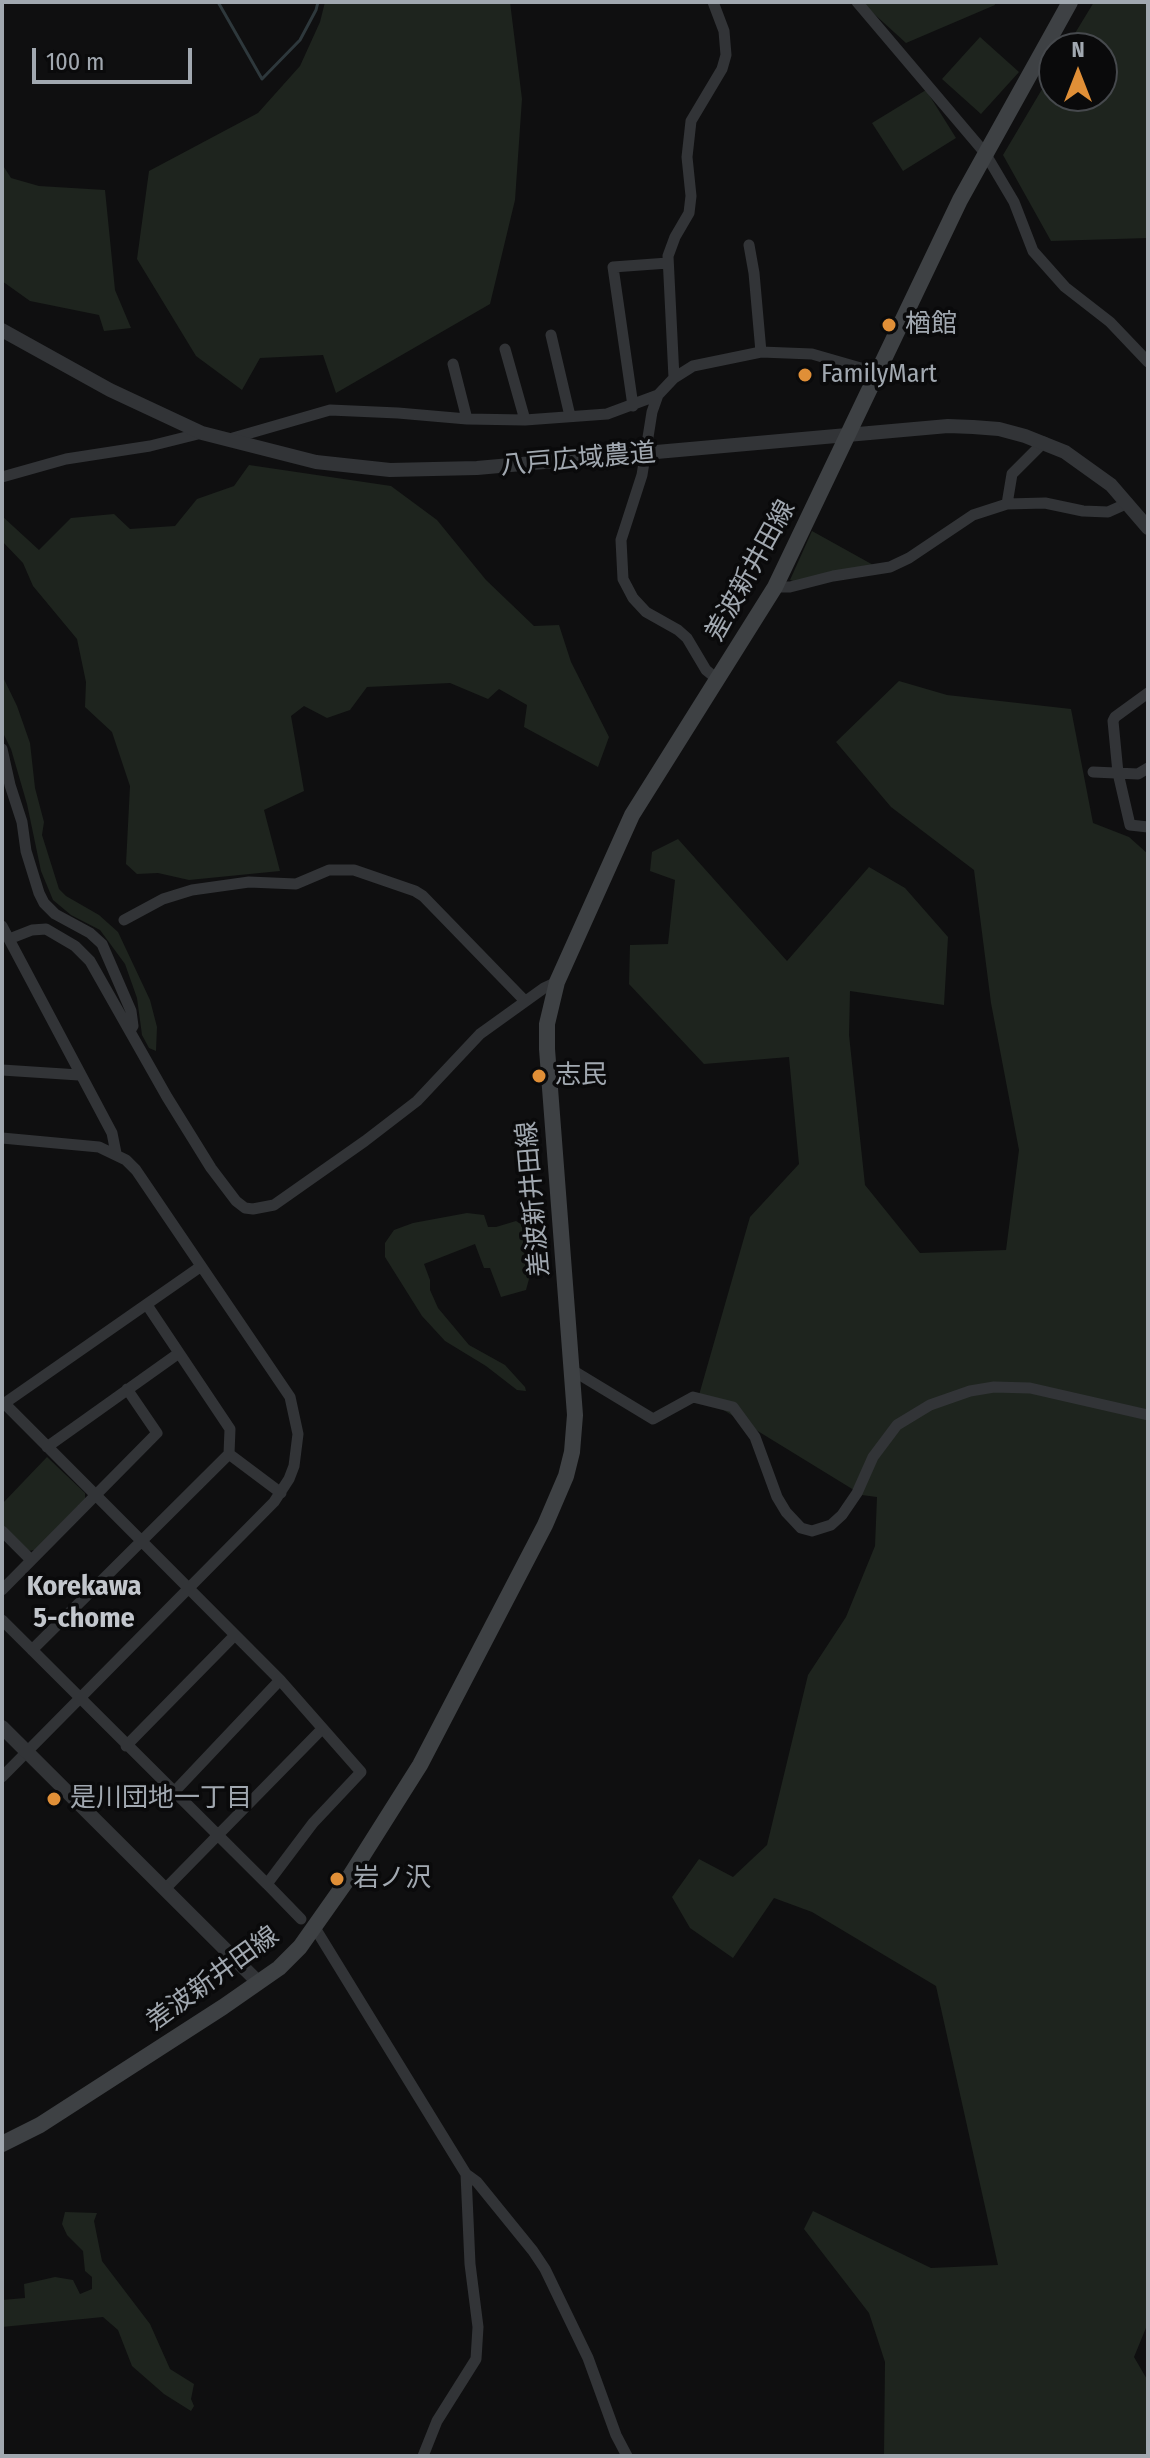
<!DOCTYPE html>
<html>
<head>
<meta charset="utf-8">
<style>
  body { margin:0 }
  #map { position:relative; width:1150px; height:2458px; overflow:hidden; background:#0f0f10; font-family:"Fira Sans Condensed",sans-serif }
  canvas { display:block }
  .frame { position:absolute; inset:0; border:4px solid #a1a8b0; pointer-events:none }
  .north { position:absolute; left:1038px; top:32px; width:80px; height:80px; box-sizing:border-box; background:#0a0a0b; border:2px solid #46494d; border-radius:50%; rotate:0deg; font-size:22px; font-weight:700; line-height:32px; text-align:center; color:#a1a8b0 }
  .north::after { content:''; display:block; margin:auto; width:28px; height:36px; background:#e08f37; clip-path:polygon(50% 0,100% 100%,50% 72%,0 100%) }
  .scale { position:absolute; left:32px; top:48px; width:160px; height:36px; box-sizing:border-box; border:4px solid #a1a8b0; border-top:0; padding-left:10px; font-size:24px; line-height:28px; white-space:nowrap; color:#a1a8b0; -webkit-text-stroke:6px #0a0a0b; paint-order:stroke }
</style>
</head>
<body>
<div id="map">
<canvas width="1150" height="2458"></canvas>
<div class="frame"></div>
<div class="north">N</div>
<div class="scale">100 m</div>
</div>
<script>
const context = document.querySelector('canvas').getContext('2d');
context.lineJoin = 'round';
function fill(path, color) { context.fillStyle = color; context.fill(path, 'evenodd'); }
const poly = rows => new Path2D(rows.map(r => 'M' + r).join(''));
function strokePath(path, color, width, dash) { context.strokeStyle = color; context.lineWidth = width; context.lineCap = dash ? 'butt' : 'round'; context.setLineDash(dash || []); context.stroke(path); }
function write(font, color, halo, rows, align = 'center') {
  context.font = font + ' "Fira Sans Condensed","Noto Sans JP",sans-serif'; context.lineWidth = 7; context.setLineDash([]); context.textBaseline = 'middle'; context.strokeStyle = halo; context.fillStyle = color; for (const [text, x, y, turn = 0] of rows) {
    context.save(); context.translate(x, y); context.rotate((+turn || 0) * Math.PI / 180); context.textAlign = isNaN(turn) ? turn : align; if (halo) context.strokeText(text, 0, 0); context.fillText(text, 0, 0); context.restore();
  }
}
fill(poly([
  [325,2,510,2,522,99,515,200,490,304,336,393,323,355,260,358,242,390,196,356,137,259,149,171,258,113,300,66,320,22],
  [861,2,994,2,995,5,906,43],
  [1094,2,1148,2,1148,238,1051,241,1003,155,1054,69,1054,96,1102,96,1102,48,1066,48],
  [980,37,1019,72,981,114,942,79],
  [926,90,956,138,903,171,872,123],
  [2,164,11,178,39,186,105,190,115,290,131,328,104,331,99,315,30,301,2,281],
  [249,465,391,486,437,520,486,580,534,626,559,625,571,662,609,737,598,767,524,727,527,705,499,689,488,699,450,683,367,687,350,710,327,718,304,706,291,716,304,791,264,810,280,871,189,880,158,873,137,874,126,864,130,786,112,732,85,707,86,682,77,639,33,586,23,563,2,541,2,516,39,550,71,518,114,514,130,529,175,526,197,499,234,486],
  [812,531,875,566,796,582,790,580],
  [2,675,17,706,30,743,35,788,44,822,42,835,59,889,66,896,99,915,118,932,150,1000,157,1027,156,1051,149,1048,142,1035,137,998,125,964,100,930,71,915,53,900,41,871,27,804,11,749,2,731],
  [899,681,947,695,1071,709,1093,823,1129,837,1148,854,1148,2323,1134,2357,1148,2381,1148,2456,884,2456,885,2362,869,2313,804,2229,813,2211,931,2268,998,2265,936,1986,812,1912,774,1898,733,1958,690,1928,672,1897,699,1859,733,1877,767,1845,808,1675,846,1617,875,1546,877,1497,862,1495,699,1395,750,1217,799,1164,789,1057,704,1064,629,984,630,945,668,944,675,880,650,871,652,852,678,839,787,961,869,867,905,888,948,937,944,1005,850,991,849,1035,865,1185,920,1253,1006,1250,1019,1150,991,1003,974,870,891,807,836,742],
  [467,1213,484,1215,488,1227,496,1227,516,1221,522,1225,523,1242,527,1261,532,1268,526,1290,501,1297,490,1268,484,1268,475,1244,424,1264,430,1280,430,1290,438,1308,469,1345,505,1365,525,1387,526,1391,517,1390,486,1366,445,1341,422,1316,385,1257,385,1243,394,1230,413,1223],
  [47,1457,85,1493,85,1499,35,1550,28,1551,2,1525,2,1504],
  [65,2212,97,2213,94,2221,102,2261,150,2324,170,2369,194,2384,191,2399,194,2406,191,2411,164,2394,132,2366,118,2330,103,2317,2,2327,2,2300,25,2298,24,2284,55,2277,73,2280,80,2294,92,2289,92,2277,85,2271,83,2251,67,2235,62,2224]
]), '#1e241e');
strokePath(poly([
  [218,2,262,79,300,40,316,10,318,2]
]), '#2e383c', 3);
strokePath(poly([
  [857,2,985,153,1014,202,1033,251,1065,287,1110,322,1148,362],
  [749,245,754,273,761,352],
  [551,335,570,416],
  [505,349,525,420],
  [453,364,467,419],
  [674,378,668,256,675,237,689,213,691,196,687,157,691,121,722,69,726,55,724,31,713,2],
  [658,395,652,412,642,475,621,540,623,579,633,598,646,612,678,630,687,638,706,670,717,679],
  [633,406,613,267,668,263],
  [226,440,330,410,398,413,467,419,525,420,607,414,658,395,674,378,693,366,761,352,812,354,878,373],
  [2,477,66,459,150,446,202,433],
  [1007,504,1012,474,1044,442],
  [775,587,790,587,833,576,890,567,909,558,973,515,1007,504,1045,503,1083,511,1108,512,1128,503],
  [1148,693,1115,717,1113,721,1118,773,1130,825,1148,827],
  [2,749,10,785,22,822,26,851,39,893,44,903,55,914,90,933,102,944,131,1011,133,1026,130,1031],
  [1093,772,1138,774,1148,768],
  [124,920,163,899,192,890,249,882,296,884,329,870,354,870,415,891,423,896,525,1001],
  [2,926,112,1133,116,1153],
  [9,939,32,930,46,929,75,946,90,961,167,1097,211,1168,236,1201,245,1208,253,1209,274,1205,365,1141,417,1101,480,1034,544,988,557,982],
  [2,1070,79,1075],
  [2,1138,99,1147,126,1160,136,1170,290,1397,298,1434,294,1466,289,1479,274,1502,2,1777],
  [572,1370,653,1419,693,1397,733,1407,755,1437,777,1497,786,1512,801,1528,812,1531,831,1525,842,1515,857,1493,873,1457,897,1425,930,1405,970,1391,994,1387,1030,1388,1148,1415],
  [5,1404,280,1680,361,1772,313,1823,267,1884,301,1919],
  [2,1405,200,1267],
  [47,1447,179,1353],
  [229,1454,281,1493],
  [2,1531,31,1560],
  [2,1590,157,1433,127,1389],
  [2,1620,267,1884],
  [32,1650,229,1454,230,1429,147,1305],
  [126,1746,235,1635],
  [175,1791,280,1680],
  [165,1889,322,1729],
  [315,1928,466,2174,470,2264,478,2327,476,2359,437,2421,423,2456],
  [466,2174,477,2182,533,2251,545,2269,588,2358,616,2435,627,2456]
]), '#323437', 11);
strokePath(poly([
  [2,330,110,390,202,433,316,462,390,470,477,468,948,426,973,427,999,429,1025,436,1065,452,1111,485,1148,528],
  [2,1727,258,1982]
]), '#323437', 14);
strokePath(poly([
  [2,2144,40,2125,223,2007,279,1968,300,1947,348,1879,420,1765,545,1525,566,1476,572,1452,575,1415,547,1049,547,1024,557,982,632,815,775,587,960,200,1070,2]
]), '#3e4144', 16);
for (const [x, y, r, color] of [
  [889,325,8,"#e08f37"],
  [805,375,8,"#e08f37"],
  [539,1076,8,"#e08f37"],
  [54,1799,8,"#e08f37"],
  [337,1879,8,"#e08f37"]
]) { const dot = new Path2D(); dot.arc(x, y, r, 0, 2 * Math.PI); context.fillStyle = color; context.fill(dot); strokePath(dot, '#0a0a0b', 3); }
write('26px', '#a1a8b0', '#0a0a0b', [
  ["楢館",905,325],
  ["FamilyMart",821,375],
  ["志民",555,1076],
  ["是川団地一丁目",70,1799],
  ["岩ノ沢",353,1879]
], 'left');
write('26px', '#a1a8b0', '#0a0a0b', [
  ["八戸広域農道",578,460,-5],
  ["差波新井田線",751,571,-61],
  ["差波新井田線",534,1199,-95],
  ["差波新井田線",213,1979,-36]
]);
write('bold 28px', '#c2c6cc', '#0a0a0b', [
  ["Korekawa",84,1587],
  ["5-chome",84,1619]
]);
</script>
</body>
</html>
